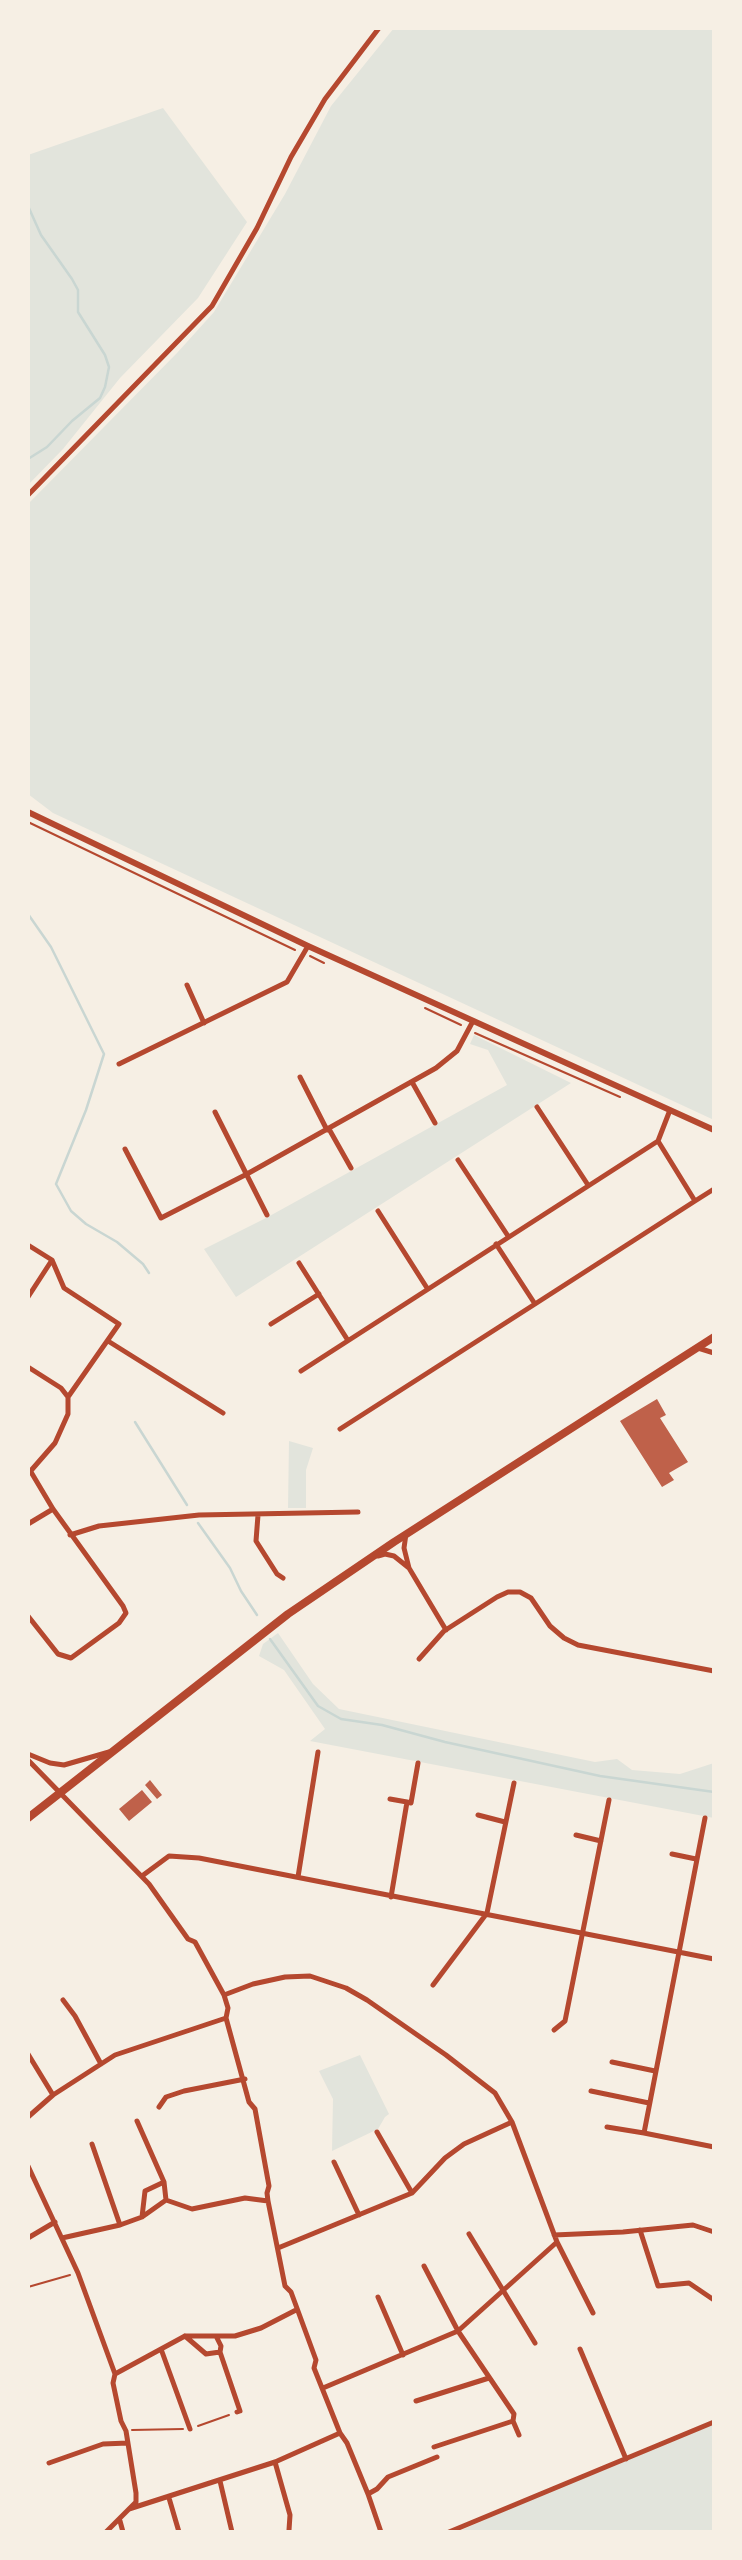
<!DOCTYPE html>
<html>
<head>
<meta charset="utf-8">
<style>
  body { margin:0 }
  #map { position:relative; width:742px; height:2560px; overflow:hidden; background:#f6efe4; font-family:"Open Sans",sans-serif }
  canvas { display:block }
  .frame { position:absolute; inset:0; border:30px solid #f6efe4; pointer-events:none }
</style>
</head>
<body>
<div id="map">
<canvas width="742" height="2560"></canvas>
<div class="frame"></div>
</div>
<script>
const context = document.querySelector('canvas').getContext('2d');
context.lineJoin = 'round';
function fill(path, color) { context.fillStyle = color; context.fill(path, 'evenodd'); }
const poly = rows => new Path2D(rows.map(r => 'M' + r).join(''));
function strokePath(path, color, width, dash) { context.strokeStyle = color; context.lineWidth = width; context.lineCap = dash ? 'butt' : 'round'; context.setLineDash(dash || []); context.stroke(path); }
fill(poly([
  [394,28,714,28,714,1120,53,813,28,794,28,504,177,353,214,312,285,194,331,106],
  [163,108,247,222,198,298,120,378,63,449,28,485,28,155],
  [474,1035,571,1083,236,1297,204,1249,266,1218,507,1085,488,1050,470,1044],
  [289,1441,313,1448,306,1470,306,1508,288,1508],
  [278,1633,313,1684,339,1709,595,1762,617,1759,632,1770,680,1774,714,1763,714,1818,310,1741,325,1729,284,1670,259,1656,263,1644],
  [360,2055,389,2114,385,2117,378,2129,332,2151,333,2099,319,2071],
  [714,2419,714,2532,457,2532,598,2470]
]), '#e2e4dc');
strokePath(poly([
  [28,206,41,235,72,279,78,290,78,312,105,355,109,367,105,387,100,398,72,421,47,447,28,459],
  [28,914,51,947,104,1054,86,1110,56,1184,71,1211,86,1224,117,1242,143,1264,149,1273],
  [135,1422,187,1505],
  [198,1523,230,1568,241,1591,257,1615],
  [270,1639,318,1706,341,1719,382,1725,445,1742,600,1776,714,1792]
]), '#c9d6d2', 2.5);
fill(poly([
  [657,1399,666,1415,660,1418,688,1462,669,1473,674,1480,662,1487,620,1421],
  [150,1780,162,1795,157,1799,145,1785],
  [142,1790,152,1802,129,1821,119,1809]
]), '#bf614a');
strokePath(poly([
  [28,822,295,950],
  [310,956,324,963],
  [425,1008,461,1025],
  [475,1033,620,1097],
  [28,2287,70,2275],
  [198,2426,229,2415],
  [132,2430,183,2429]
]), '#b5482f', 2);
strokePath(poly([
  [28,495,212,306,257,228,291,157,325,99,379,28],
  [187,985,204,1023],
  [119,1064,287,982,308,946],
  [300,1077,327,1130],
  [412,1082,435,1123],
  [537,1107,588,1185],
  [215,1112,267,1215],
  [329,1129,351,1168],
  [125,1149,161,1218,247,1174,436,1068,457,1051,473,1021],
  [458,1160,508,1236],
  [695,1201,714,1189],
  [378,1211,427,1288],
  [496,1244,535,1304,695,1201,658,1141],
  [28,1245,52,1260,64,1288,119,1324,68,1397,68,1414,55,1443,28,1474],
  [299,1263,347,1339],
  [28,1297,52,1260],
  [271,1324,319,1294],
  [108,1341,223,1413],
  [698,1348,714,1353],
  [28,1367,61,1388,68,1397],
  [301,1371,658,1141,670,1110],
  [340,1429,535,1304],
  [258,1515,256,1541,277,1574,283,1578],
  [28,1524,53,1509],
  [406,1534,404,1548,409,1568,446,1630],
  [70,1535,99,1526,199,1515,358,1512],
  [378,1556,385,1554,394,1556,409,1568],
  [28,1616,58,1654,71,1658,119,1623,126,1613,123,1606,53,1509,31,1472],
  [419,1659,444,1631,497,1597,508,1592,520,1592,531,1598,550,1626,564,1638,578,1645,714,1671],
  [28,1754,50,1763,64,1765,109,1752],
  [28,1760,149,1884,188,1939,195,1942,224,1995,228,2008,226,2018,249,2102,255,2109,269,2186,267,2193,268,2201,285,2286,291,2292,316,2360,314,2368,340,2433,347,2443,368,2494,381,2532],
  [390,1799,407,1802],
  [478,1815,505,1822],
  [705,1818,644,2133,714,2147],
  [576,1835,601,1841],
  [672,1854,696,1859],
  [142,1876,169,1856,199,1858,714,1959],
  [298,1877,318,1752],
  [391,1897,407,1802,411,1803,418,1763],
  [433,1985,487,1913,514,1783],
  [224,1995,253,1984,285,1977,310,1976,346,1988,367,2000,446,2055,495,2093,512,2122,557,2242,458,2331,323,2388],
  [63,2000,75,2016,101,2064],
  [554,2030,565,2021,609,1800],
  [28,2054,53,2095],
  [612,2062,655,2071],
  [591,2091,649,2103],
  [159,2107,166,2097,184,2091,245,2079],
  [28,2117,53,2095,115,2055,226,2018],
  [137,2121,164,2182],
  [607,2127,644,2133],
  [377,2132,412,2193],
  [92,2144,120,2225],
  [334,2162,359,2215],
  [28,2166,78,2273,115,2374,113,2383,121,2421,126,2431,136,2493,136,2502,129,2509],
  [166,2200,192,2209,245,2198,268,2201],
  [640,2230,658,2286,689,2283,714,2300],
  [469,2234,535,2343],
  [554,2235,623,2232,693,2225,714,2232],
  [28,2238,55,2222],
  [62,2238,120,2225,142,2217,166,2200,164,2182,145,2191,142,2217],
  [557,2242,593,2313],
  [278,2248,412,2193,445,2158,464,2144,512,2122],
  [424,2266,458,2331,514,2414,513,2421,434,2447],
  [378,2297,403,2355],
  [216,2336,235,2336,261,2328,296,2310],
  [161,2349,190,2429],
  [580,2349,626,2459],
  [220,2352,240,2411,237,2412],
  [115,2374,185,2336,216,2336,221,2346,220,2352,206,2354,185,2336],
  [416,2401,489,2378],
  [513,2421,519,2435],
  [275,2462,290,2515,289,2530],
  [49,2463,103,2444,128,2443],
  [220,2481,232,2532],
  [368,2494,377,2489,388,2477,437,2457],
  [169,2498,179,2532],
  [120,2521,123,2532],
  [106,2532,129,2509,275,2462,340,2433],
  [449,2532,714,2422]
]), '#b5482f', 5);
strokePath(poly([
  [28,812,308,946,714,1130]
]), '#b5482f', 6);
strokePath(poly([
  [28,1818,288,1614,394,1542,714,1337]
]), '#b5482f', 8);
</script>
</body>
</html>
